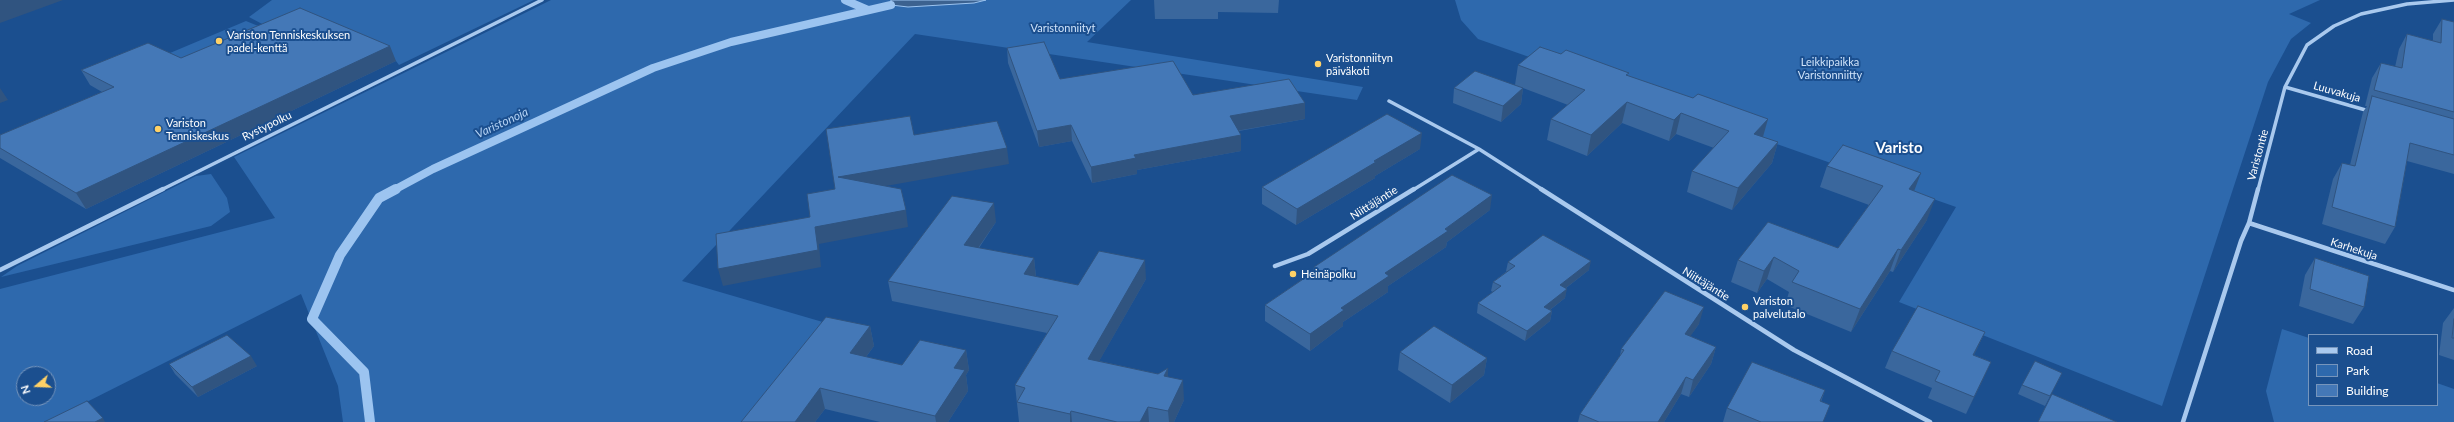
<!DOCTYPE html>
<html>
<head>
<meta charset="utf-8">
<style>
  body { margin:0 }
  #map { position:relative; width:2454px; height:422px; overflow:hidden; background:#1b4f8f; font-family:Lato,sans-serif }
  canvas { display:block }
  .legend { position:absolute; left:2308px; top:334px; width:130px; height:72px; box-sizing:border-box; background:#1b4f8f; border:1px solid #7695bc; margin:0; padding:5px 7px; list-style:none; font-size:12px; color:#fff }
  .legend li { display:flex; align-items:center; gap:8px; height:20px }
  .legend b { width:20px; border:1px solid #7695bc }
  .north { position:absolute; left:16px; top:366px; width:40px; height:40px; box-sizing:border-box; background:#1b4f8f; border:1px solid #7695bc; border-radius:50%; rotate:251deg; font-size:11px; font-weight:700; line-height:16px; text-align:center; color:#fff }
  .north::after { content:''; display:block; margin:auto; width:14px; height:18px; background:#ffd166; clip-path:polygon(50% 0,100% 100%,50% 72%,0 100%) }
</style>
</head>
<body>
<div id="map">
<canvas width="2454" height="422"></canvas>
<ul class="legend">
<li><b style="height:5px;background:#a9c9ee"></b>Road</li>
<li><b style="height:11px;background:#2e69ad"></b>Park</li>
<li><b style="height:11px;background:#4478b7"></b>Building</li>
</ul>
<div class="north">N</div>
</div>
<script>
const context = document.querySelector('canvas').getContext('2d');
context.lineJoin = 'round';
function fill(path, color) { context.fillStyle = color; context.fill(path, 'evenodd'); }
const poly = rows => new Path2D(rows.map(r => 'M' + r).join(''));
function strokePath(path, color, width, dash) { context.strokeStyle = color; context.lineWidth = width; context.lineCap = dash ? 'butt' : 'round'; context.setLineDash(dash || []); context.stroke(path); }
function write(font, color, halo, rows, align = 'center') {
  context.font = font + ' Lato,sans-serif'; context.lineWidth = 4; context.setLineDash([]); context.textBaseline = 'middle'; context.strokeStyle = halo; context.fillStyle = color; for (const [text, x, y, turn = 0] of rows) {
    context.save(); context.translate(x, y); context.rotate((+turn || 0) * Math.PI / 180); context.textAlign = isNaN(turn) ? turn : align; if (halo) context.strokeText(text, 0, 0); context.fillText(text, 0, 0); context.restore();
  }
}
fill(poly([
  [272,0,534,0,399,65,396,61,281,34,249,17],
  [551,0,1131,0,1087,42,1363,87,1357,100,915,34,682,281,833,325,756,422,343,422,338,386,301,294,47,422,0,422,0,289,275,218,234,157],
  [24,374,48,374,48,398,24,398],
  [1455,0,2320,0,2289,14,2311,23,2291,39,2268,82,2162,406,1899,302,1956,207,1478,39,1461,20],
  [246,21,268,30,191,63,170,53],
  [211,174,227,198,230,212,211,226,1,277,17,266,196,176],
  [2282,329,2309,338,2309,405,2437,405,2437,383,2454,389,2454,422,2274,422,2266,391]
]), '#2e69ad');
const water = poly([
  [891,0,986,0,974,3,908,7,891,5,891,0]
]);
fill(water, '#3c6290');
strokePath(water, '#9cc4f0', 1);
strokePath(poly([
  [845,0,868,10],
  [394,190,433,169,653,68,731,42,891,5]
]), '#9cc4f0', 8);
strokePath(poly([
  [370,422,364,372,312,319,340,255,379,198,396,189]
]), '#9cc4f0', 10);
strokePath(poly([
  [2285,87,2369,111],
  [1389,101,1479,149,1543,190],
  [161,190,542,0],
  [1413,190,1479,149],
  [2258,190,2285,87,2307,45,2334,26,2361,14,2407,4,2454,0]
]), '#a9c9ee', 3.5);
strokePath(poly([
  [1541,189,1794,350,1930,422],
  [2249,223,2454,290],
  [1275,266,1308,254,1414,189],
  [0,270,163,189],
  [2183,422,2241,241,2249,223,2258,189]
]), '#a9c9ee', 4.5);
fill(poly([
  [1154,0,1279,0,1278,13,1218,12,1218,19,1155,19],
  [2442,19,2454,22,2454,174,2407,161,2395,227,2385,244,2322,224,2333,179,2342,163,2350,165,2363,112,2367,106,2365,106,2372,78,2381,63,2395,67,2399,49,2407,34,2433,41,2433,34],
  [1007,48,1060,79,1193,95,1305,119,1239,131,1241,151,1137,170,1137,174,1092,183,1072,141,1039,147,1008,63],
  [1561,54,1628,76,1693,98,1768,119,1763,137,1778,142,1772,163,1732,210,1687,192,1692,171,1714,148,1676,134,1669,141,1622,123,1587,156,1547,140,1551,119,1568,105,1523,88,1521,104,1501,122,1453,103,1454,88,1515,85,1518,65],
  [181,58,396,61,86,209,0,158,0,135,102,92,90,85,81,70],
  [1420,149,1375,176,1375,178,1296,225,1262,204,1262,187],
  [1827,166,1914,191,1927,220,1893,272,1890,271,1851,332,1785,305,1789,292,1767,279,1757,293,1731,282,1738,260,1838,248,1869,205,1820,187],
  [1490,210,1447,242,1446,247,1388,286,1388,292,1343,322,1343,326,1310,351,1265,321,1265,305,1313,272,1314,267],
  [996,222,979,248,1034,258,1036,277,1078,285,1146,279,1099,361,1158,374,1168,368,1168,377,1184,400,1174,422,1019,422,1015,385,1047,333,892,301,888,281],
  [2315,258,2364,307,2353,324,2299,306,2305,275],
  [1508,262,1589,270,1566,288,1565,298,1550,310,1552,311,1550,321,1525,341,1477,313,1478,303,1493,292,1491,291,1493,282,1507,271,1506,271],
  [2454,308,2454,360,2439,355,2443,323],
  [1699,324,1690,336,1716,347,1711,364,1689,397,1681,394,1664,422,1578,422,1580,414,1620,356,1621,349],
  [870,326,874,346,866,357,902,365,966,350,969,370,966,375,968,391,948,422,880,422,825,409,815,422,741,422],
  [1985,332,1974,355,1991,362,1966,414,1928,398,1932,388,1885,368,1892,351],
  [1400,352,1487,358,1484,375,1450,403,1398,370],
  [169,364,257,366,198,397,175,374],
  [2062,373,2045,406,2018,394,2022,385],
  [1825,390,1821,402,1823,422,1723,422,1727,408]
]), '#3a679d');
fill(poly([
  [0,0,63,0,0,23],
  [390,46,396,61,86,209,76,193],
  [0,88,8,100,0,103],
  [1523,88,1521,104,1501,122,1503,106],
  [1627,102,1622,123,1587,156,1591,135],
  [1305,103,1305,119,1230,132,1230,116],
  [1681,113,1676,134,1669,141,1674,120],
  [1768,119,1762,140,1754,134],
  [1071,125,1072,141,1039,147,1037,131],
  [1422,133,1420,149,1375,176,1375,178,1296,225,1297,209,1374,161],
  [1241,135,1241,151,1137,170,1137,174,1092,183,1091,167,1134,155],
  [1778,142,1772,163,1732,210,1738,188],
  [1007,148,1009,164,841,194,838,177],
  [1921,173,1913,194,1909,189],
  [1492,195,1490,210,1447,242,1446,247,1388,286,1388,292,1343,322,1343,326,1310,351,1310,334,1341,308,1385,273],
  [1935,199,1927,220,1893,272,1901,250],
  [994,203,996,222,967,264,964,245],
  [906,210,908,227,819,244,821,267,723,286,718,269,815,227],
  [1898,249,1890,271,1851,332,1860,309],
  [1774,257,1767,279,1757,293,1764,271],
  [1034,258,1036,278,1024,274],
  [1145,260,1146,279,1089,379,1088,359],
  [1591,261,1589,270,1558,294,1560,285],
  [1567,289,1565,298,1542,316,1544,307],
  [1704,307,1699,324,1680,351,1685,334],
  [1552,311,1550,321,1525,341,1527,331],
  [870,326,874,346,854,373,850,353],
  [1985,332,1977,349,1965,372,1973,355],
  [1716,347,1711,364,1689,397,1693,380],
  [966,350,969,370,966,375,968,391,948,422,936,422,935,416,954,368],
  [251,356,257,366,198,397,192,387],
  [1487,358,1484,375,1450,403,1452,385],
  [1991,362,1983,380,1966,414,1974,397],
  [1168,368,1168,388,1164,376],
  [1686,377,1681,394,1664,422,1658,422],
  [1183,380,1184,400,1174,422,1169,422,1168,411],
  [820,388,825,409,815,422,795,422],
  [1148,407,1149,422,1140,422],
  [1071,411,1072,422,1070,422,1070,414],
  [103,418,105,422,95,422]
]), '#305480');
const building = poly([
  [300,8,390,46,76,193,0,148,0,135,114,87,81,70,148,43,181,58,300,8],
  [2442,19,2454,22,2454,112,2374,90,2381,63,2402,68,2407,34,2441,43,2442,19],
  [1044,42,1060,79,1173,61,1193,95,1289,79,1305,103,1230,116,1241,135,1134,155,1136,158,1091,167,1071,125,1037,131,1007,48,1044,42],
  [1540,47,1561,54,1566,50,1629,73,1626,75,1693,98,1698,94,1768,119,1754,134,1778,142,1738,188,1692,171,1729,131,1681,113,1674,120,1627,102,1591,135,1551,119,1585,90,1518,65,1540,47],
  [1475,71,1523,88,1503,106,1454,88,1475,71],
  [2372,96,2454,119,2454,155,2410,143,2395,227,2332,207,2342,163,2355,166,2372,96],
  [1387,114,1422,133,1374,161,1376,162,1297,209,1262,187,1387,114],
  [910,116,914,135,997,121,1007,148,838,177,901,189,906,210,815,227,818,250,718,269,716,234,810,217,807,194,835,189,826,129,910,116],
  [1843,145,1921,173,1909,189,1935,199,1901,250,1898,249,1860,309,1792,282,1799,271,1774,257,1764,271,1738,260,1768,222,1838,248,1883,186,1827,166,1843,145],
  [1452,175,1492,195,1445,229,1448,231,1385,273,1389,276,1341,308,1344,310,1310,334,1265,305,1318,269,1314,267,1452,175],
  [952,196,994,203,964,245,1034,258,1024,274,1078,285,1099,251,1145,260,1088,359,1158,374,1168,368,1164,376,1183,380,1168,411,1148,407,1140,422,1117,422,1071,411,1070,414,1017,402,1025,388,1015,385,1058,316,888,281,952,196],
  [1543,235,1591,261,1560,285,1567,289,1544,307,1552,311,1527,331,1478,303,1501,286,1493,282,1515,266,1508,262,1543,235],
  [2315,258,2369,276,2364,307,2310,289,2315,258],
  [1665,291,1704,307,1685,334,1716,347,1693,380,1686,377,1658,422,1599,422,1580,414,1624,350,1621,349,1665,291],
  [1918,306,1985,332,1973,355,1991,362,1974,397,1935,381,1940,371,1892,351,1918,306],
  [826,317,870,326,850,353,902,365,920,340,966,350,954,368,965,370,935,416,820,388,795,422,741,422,826,317],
  [2454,319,2454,338,2452,338,2454,319],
  [1434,326,1487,358,1452,385,1400,352,1434,326],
  [227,335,251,356,192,387,169,364,227,335],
  [2035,361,2062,373,2050,396,2022,385,2035,361],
  [1752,362,1825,390,1820,401,1830,405,1823,422,1761,422,1727,408,1752,362],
  [2052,394,2117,422,2038,422,2052,394],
  [87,401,103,418,95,422,44,422,87,401]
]);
fill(building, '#4478b7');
strokePath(building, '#305480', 1);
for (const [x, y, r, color] of [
  [219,41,4,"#ffd166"],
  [1318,64,4,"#ffd166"],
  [158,129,4,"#ffd166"],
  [1293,274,4,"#ffd166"],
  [1745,307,4,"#ffd166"]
]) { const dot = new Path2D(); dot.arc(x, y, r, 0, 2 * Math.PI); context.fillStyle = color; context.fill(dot); strokePath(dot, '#1b4f8f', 1.5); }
write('11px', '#cfe3fa', '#1b4f8f', [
  ["Varistonniityt",1063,28],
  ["Leikkipaikka",1830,62],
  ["Varistonniitty",1830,75]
]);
write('11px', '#fff', '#1b4f8f', [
  ["Variston Tenniskeskuksen",227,35],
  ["padel-kenttä",227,48],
  ["Varistonniityn",1326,58],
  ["päiväkoti",1326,71],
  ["Variston",166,123],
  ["Tenniskeskus",166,136],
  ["Heinäpolku",1301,274],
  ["Variston",1753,301],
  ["palvelutalo",1753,314]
], 'left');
write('11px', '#fff', '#1b4f8f', [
  ["Luuvakuja",2337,92,16],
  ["Rystypolku",267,126,-26],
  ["Varistontie",2258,155,-75],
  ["Niittäjäntie",1374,203,-32],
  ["Karhekuja",2354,249,18],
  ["Niittäjäntie",1706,284,32]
]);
write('italic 12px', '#b5d3f5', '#1b4f8f', [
  ["Varistonoja",502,123,-25]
]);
write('bold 15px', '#fff', '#1b4f8f', [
  ["Varisto",1899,148]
]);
</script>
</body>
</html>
